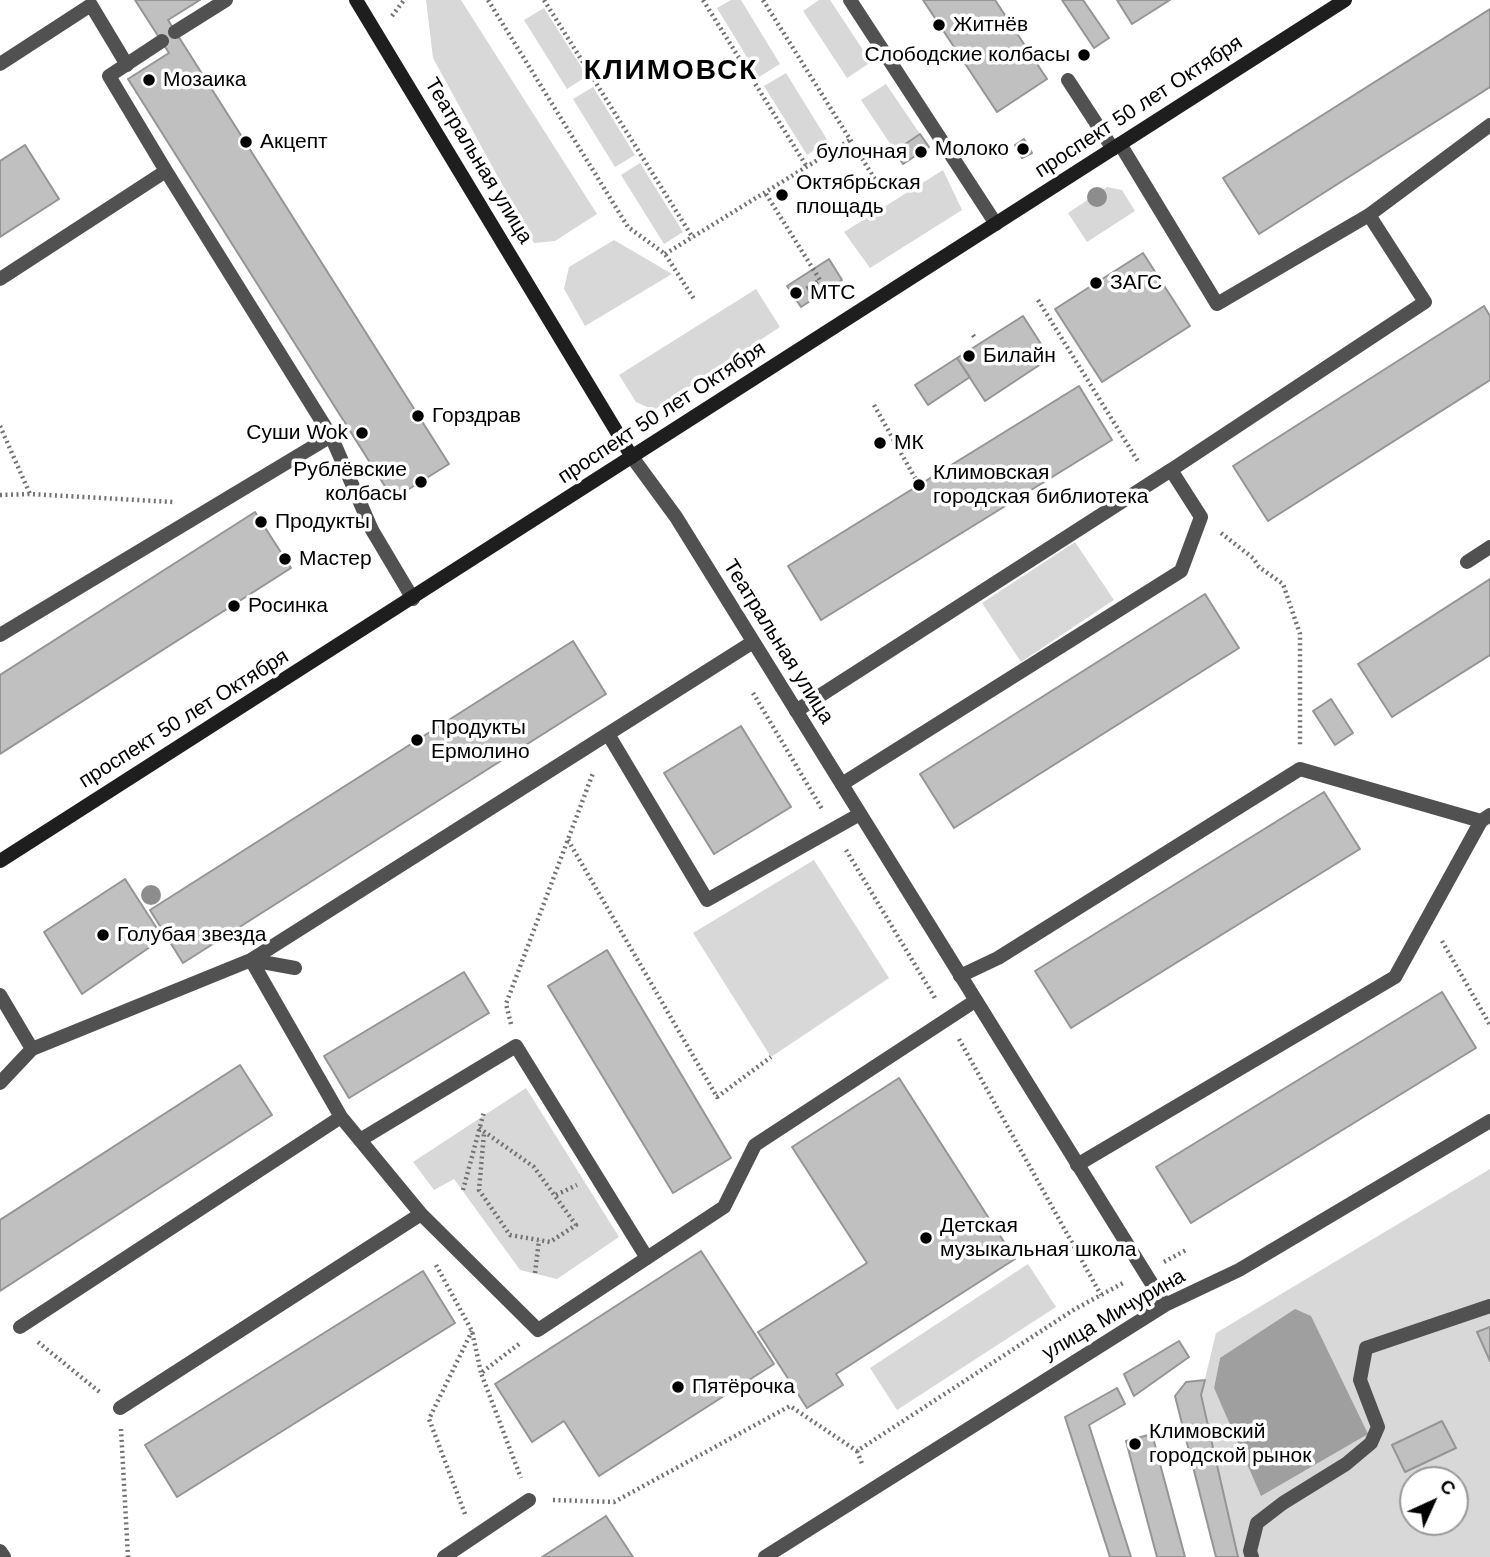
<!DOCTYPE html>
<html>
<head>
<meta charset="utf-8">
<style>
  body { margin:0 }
  #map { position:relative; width:1490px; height:1557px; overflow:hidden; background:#fff; font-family:Helvetica,sans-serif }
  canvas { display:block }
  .north { position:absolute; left:1399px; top:1466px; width:70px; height:70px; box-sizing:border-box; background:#fff; border:2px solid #999; border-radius:50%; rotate:45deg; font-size:19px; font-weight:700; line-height:28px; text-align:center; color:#000 }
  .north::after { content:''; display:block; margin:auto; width:24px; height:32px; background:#000; clip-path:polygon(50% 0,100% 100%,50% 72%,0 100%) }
</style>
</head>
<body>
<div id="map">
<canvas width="1490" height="1557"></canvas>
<div class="north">С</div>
</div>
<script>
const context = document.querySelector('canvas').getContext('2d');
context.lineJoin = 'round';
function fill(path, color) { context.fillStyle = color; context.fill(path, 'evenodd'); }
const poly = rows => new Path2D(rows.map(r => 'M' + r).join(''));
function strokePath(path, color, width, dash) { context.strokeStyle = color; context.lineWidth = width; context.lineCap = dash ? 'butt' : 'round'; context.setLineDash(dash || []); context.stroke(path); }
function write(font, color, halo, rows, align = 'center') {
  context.font = font + ' Helvetica,sans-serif'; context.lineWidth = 7; context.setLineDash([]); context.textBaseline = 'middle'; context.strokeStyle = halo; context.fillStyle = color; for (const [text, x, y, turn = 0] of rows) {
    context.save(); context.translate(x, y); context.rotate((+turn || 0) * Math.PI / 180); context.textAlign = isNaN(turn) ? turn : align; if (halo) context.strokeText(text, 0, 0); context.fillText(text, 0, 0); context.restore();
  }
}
fill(poly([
  [426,0,461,0,597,214,555,241,534,243,433,58],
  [731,0,741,0,780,64,759,77,717,8],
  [819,0,830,0,871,62,847,78,803,11],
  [544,8,587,76,567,89,524,20],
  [786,73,828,141,807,155,764,86],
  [886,84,920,134,895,151,861,100],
  [593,87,635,155,615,167,573,99],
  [640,163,683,232,664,244,621,175],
  [943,170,962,210,870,268,844,232],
  [1107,187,1122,190,1135,211,1087,242,1068,213],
  [614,240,672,274,585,326,564,289,569,267],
  [756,289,780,327,654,410,636,402,619,375],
  [1075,542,1114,600,1021,662,982,603],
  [814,860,889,978,771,1057,693,933],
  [526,1088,619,1237,557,1279,520,1270,454,1179,434,1190,413,1162],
  [1490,1169,1490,1557,1238,1557,1201,1395,1216,1333],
  [1220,1358,1262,1496,1214,1388],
  [1413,1480,1455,1480,1455,1522,1413,1522],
  [1028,1264,1056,1307,897,1410,870,1368]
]), '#d8d8d8');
fill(poly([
  [1295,1309,1311,1316,1368,1434,1261,1496,1214,1388,1220,1358]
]), '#9f9f9f');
const building = poly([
  [135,0,200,0,168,20,449,464,393,499,128,79,169,53,135,0],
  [923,0,995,0,1047,79,997,112,923,0],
  [1062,0,1083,0,1109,38,1094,48,1062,0],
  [1117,0,1170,0,1132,24,1117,0],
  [1490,9,1490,87,1259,234,1223,178,1490,9],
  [920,134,929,147,903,164,895,151,920,134],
  [1024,139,1032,153,1022,158,1015,145,1024,139],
  [25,145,59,199,0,237,0,161,25,145],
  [1143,253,1190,326,1102,382,1055,309,1143,253],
  [829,259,842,280,801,307,787,286,829,259],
  [1484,306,1490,316,1490,380,1268,521,1233,466,1484,306],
  [1023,316,1050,358,985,401,957,358,1023,316],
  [957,358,970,377,928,405,915,385,957,358],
  [1079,386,1112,440,821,620,788,566,1079,386],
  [255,512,291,568,0,754,0,675,255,512],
  [1490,579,1490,655,1392,717,1358,664,1490,579],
  [1205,594,1239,648,954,828,920,774,1205,594],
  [573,641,606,694,183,963,150,910,573,641],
  [1331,699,1353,733,1335,745,1313,711,1331,699],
  [741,726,791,807,714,854,664,773,741,726],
  [1324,792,1360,849,1071,1028,1035,971,1324,792],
  [125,879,163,938,82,994,44,932,125,879],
  [607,950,731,1158,673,1193,548,986,607,950],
  [464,972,489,1013,349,1098,324,1056,464,972],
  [1442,992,1476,1048,1191,1223,1156,1167,1442,992],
  [240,1065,272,1115,0,1291,0,1220,240,1065],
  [899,1078,1015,1259,836,1374,843,1385,807,1408,758,1332,867,1263,792,1147,899,1078],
  [701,1251,774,1364,599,1476,564,1421,532,1442,495,1384,701,1251],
  [423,1271,455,1323,177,1497,145,1445,423,1271],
  [1490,1327,1490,1361,1477,1332,1490,1327],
  [1179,1341,1189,1357,1134,1396,1124,1374,1179,1341],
  [1205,1380,1201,1395,1238,1557,1216,1557,1175,1396,1186,1382,1205,1380],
  [1117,1388,1125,1404,1089,1425,1131,1557,1110,1557,1065,1417,1117,1388],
  [1442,1421,1456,1448,1405,1472,1392,1445,1442,1421],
  [1152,1434,1185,1557,1157,1557,1126,1441,1152,1434],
  [606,1516,633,1557,542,1557,606,1516]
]);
fill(building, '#c0c0c0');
strokePath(building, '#959595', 2);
strokePath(poly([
  [488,0,628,227,665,254,694,299],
  [544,0,693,238],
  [703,0,807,167],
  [763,0,876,181],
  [392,16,404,0],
  [766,194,820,280,794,297],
  [665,254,850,140],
  [1038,300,1139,463],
  [973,335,976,339],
  [874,405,919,485],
  [0,426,30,494],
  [0,495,30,494,173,502],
  [1221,533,1253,558,1259,567,1283,584,1300,634,1300,747],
  [753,693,822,809],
  [568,840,717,1097,771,1057],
  [846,850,935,998],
  [1442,941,1490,1025],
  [511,1024,506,1004,593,773],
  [959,1039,1101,1295],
  [479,1128,534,1167,576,1225,550,1242,510,1235,479,1190,484,1133],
  [463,1190,484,1112],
  [556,1195,577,1185],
  [1164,1262,1188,1249],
  [436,1265,472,1331,481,1373],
  [535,1273,539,1240],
  [38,1342,102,1394],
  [519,1344,481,1373,521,1478],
  [121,1429,128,1557],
  [857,1451,863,1466],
  [553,1500,614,1502,790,1406,857,1451,1075,1309,1125,1282],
  [465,1514,429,1419,472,1331]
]), '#737373', 4.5, [2, 3.5]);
strokePath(poly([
  [175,32,226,0],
  [162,41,109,76,166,171,331,436,372,530,413,599],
  [0,64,91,5,127,65],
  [1068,80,1113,149],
  [1120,144,1217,304,1369,215,1490,125],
  [0,279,166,171],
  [1171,470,1425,302,1369,215],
  [1467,562,1490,547],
  [0,635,331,436],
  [796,711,1171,470,1201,517,1181,571,842,784],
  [608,734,707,900,860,814],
  [960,976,998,958,1300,769,1481,821],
  [0,995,32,1049,0,1083],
  [32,1049,251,960,295,968],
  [341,1117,251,960,753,642],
  [360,1140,516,1046,647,1258],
  [1077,1165,1395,977,1481,821,1490,815],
  [20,1327,341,1117,421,1214],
  [120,1408,421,1214,538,1330,724,1207,755,1145,975,1001],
  [0,1551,4,1557],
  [444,1557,529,1500],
  [1252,1557,1250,1551,1257,1523,1283,1503,1346,1464,1371,1443,1378,1427,1360,1380,1366,1348,1490,1306]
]), '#515151', 14);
strokePath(poly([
  [850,0,996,224],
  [632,457,676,517,1165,1305],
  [765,1557,1165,1305,1239,1270,1490,1121]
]), '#515151', 14);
strokePath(poly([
  [356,0,632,457],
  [0,861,1345,0]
]), '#1e1e1e', 14);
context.fillStyle = '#8d8d8d';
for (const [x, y] of [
  [1097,197],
  [151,895]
]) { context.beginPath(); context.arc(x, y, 10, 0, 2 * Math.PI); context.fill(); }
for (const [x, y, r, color] of [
  [939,25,7,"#000"],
  [1084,55,7,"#000"],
  [149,80,7,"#000"],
  [246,142,7,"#000"],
  [1023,149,7,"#000"],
  [921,152,7,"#000"],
  [782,195,7,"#000"],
  [1096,283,7,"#000"],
  [796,293,7,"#000"],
  [969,356,7,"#000"],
  [418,416,7,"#000"],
  [362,433,7,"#000"],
  [880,443,7,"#000"],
  [421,482,7,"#000"],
  [919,485,7,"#000"],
  [261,522,7,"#000"],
  [285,559,7,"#000"],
  [234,606,7,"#000"],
  [417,740,7,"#000"],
  [103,935,7,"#000"],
  [926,1238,7,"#000"],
  [678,1387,7,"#000"],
  [1135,1444,7,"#000"]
]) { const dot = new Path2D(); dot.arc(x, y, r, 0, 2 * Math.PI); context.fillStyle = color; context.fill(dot); strokePath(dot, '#fff', 2.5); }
write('21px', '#000', '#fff', [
  ["Житнёв",953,25],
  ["Слободские колбасы",1070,55,"right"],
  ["Мозаика",163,80],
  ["Акцепт",260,142],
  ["Молоко",1009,149,"right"],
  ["булочная",907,152,"right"],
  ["Октябрьская",796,183],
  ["площадь",796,207],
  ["ЗАГС",1110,283],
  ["МТС",810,293],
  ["Билайн",983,356],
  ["Горздрав",432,416],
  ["Суши Wok",348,433,"right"],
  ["МК",894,443],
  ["Рублёвские",407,470,"right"],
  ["колбасы",407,494,"right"],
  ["Климовская",933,473],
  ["городская библиотека",933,497],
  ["Продукты",275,522],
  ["Мастер",299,559],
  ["Росинка",248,606],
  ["Продукты",431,728],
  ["Ермолино",431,752],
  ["Голубая звезда",117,935],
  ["Детская",940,1226],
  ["музыкальная школа",940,1250],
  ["Пятёрочка",692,1387],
  ["Климовский",1149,1432],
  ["городской рынок",1149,1456]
], 'left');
write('21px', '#000', '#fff', [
  ["проспект 50 лет Октября",1139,107,-33],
  ["Театральная улица",478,161,59],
  ["проспект 50 лет Октября",662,413,-33],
  ["Театральная улица",778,642,58],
  ["проспект 50 лет Октября",184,719,-32],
  ["улица Мичурина",1114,1315,-30]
]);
context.letterSpacing = '2px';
write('bold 28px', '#000', '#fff', [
  ["КЛИМОВСК",671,71]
]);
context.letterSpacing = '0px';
</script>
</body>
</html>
